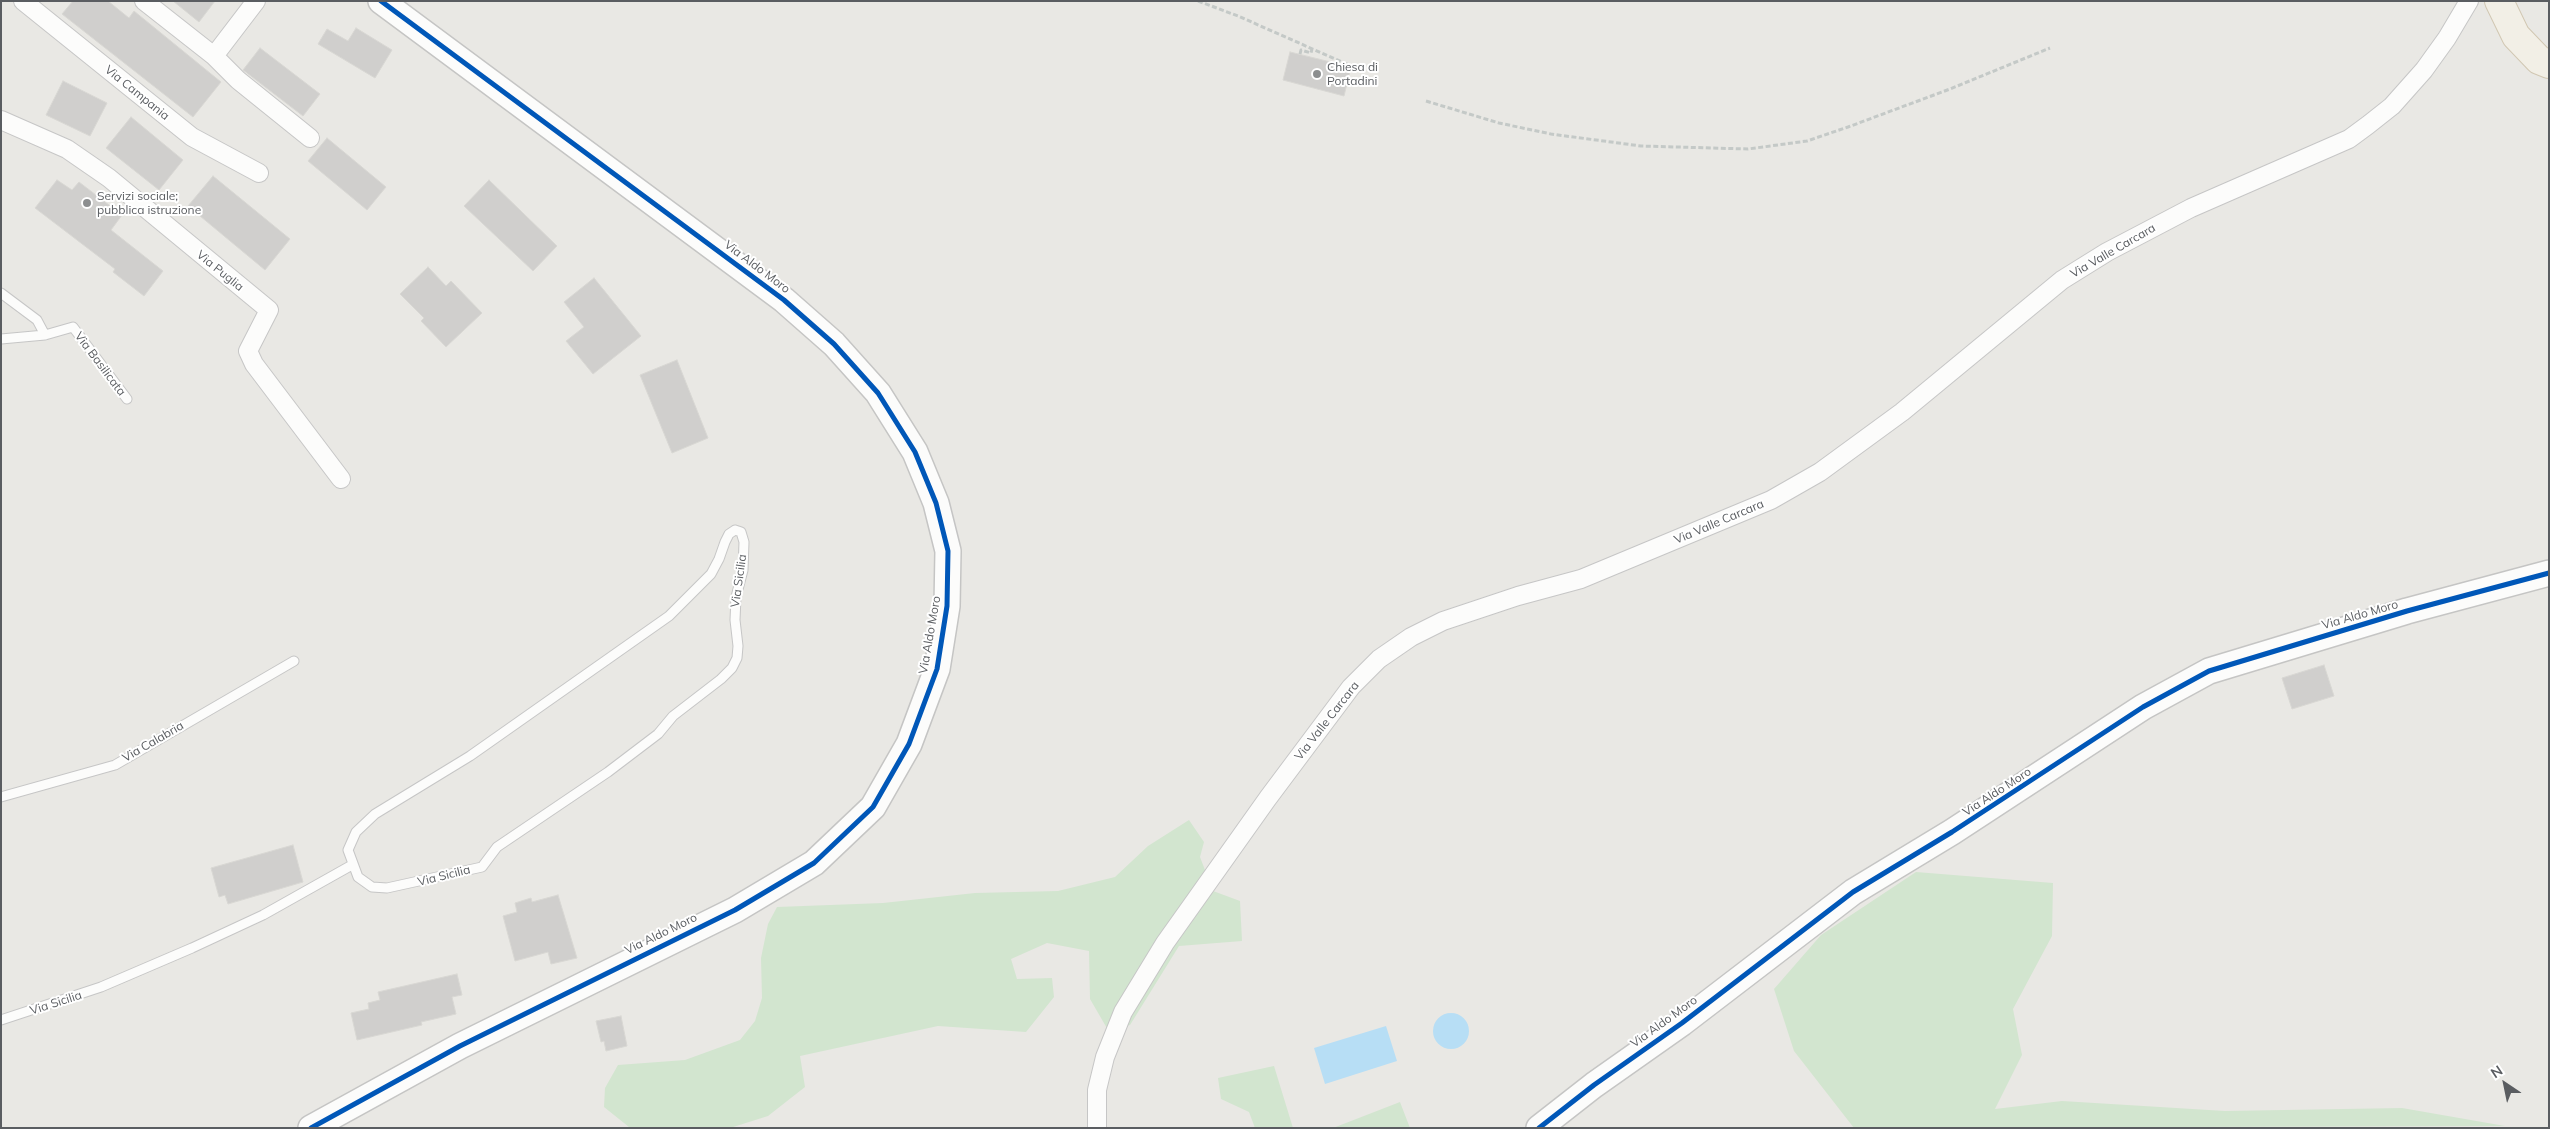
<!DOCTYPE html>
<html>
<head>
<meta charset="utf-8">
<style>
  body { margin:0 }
  #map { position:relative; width:2550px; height:1129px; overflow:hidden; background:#e9e8e4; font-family:Mulish,sans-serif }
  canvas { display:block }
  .frame { position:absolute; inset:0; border:2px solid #5a5d61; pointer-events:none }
  .north { position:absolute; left:2480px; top:1059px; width:50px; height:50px; -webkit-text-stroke:4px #fff; paint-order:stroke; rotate:326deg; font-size:14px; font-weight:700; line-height:20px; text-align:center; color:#5a5d61 }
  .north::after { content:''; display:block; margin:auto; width:18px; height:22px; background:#5a5d61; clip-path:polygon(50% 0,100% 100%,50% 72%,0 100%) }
</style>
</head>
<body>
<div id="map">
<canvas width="2550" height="1129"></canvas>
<div class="frame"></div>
<div class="north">N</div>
</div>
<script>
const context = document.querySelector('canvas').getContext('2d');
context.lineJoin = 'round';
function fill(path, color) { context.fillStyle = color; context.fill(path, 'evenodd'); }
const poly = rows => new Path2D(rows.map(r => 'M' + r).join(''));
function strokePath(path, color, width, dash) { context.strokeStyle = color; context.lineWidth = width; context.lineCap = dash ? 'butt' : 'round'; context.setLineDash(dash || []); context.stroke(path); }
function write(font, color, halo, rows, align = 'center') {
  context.font = font + ' Mulish,sans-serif'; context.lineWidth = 4; context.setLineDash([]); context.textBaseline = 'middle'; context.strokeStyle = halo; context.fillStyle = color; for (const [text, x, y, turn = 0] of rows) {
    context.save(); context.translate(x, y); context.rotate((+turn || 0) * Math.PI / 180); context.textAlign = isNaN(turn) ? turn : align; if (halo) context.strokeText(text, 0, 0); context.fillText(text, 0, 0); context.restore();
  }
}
fill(poly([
  [1189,820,1204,842,1200,857,1213,891,1240,901,1242,941,1179,946,1130,1025,1108,1030,1090,999,1089,951,1047,943,1011,959,1017,979,1052,978,1054,997,1026,1032,938,1026,800,1056,805,1087,768,1116,730,1128,629,1127,604,1107,605,1088,618,1065,685,1060,740,1040,755,1021,762,998,761,958,768,924,777,907,883,903,975,893,1058,891,1115,877,1148,846],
  [1916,872,2053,883,2052,936,2013,1009,2022,1055,1995,1109,2062,1101,2225,1111,2402,1108,2505,1126,1854,1128,1794,1051,1774,989,1821,935],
  [1274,1066,1293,1128,1255,1128,1249,1112,1221,1099,1218,1078],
  [1400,1102,1410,1128,1333,1128]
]), '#d2e5cf');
fill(poly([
  '1433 1031a18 18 0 1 1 36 0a18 18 0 1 1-36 0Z',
  [1386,1026,1397,1061,1325,1084,1314,1048]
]), '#b7def5');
const building = poly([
  [73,1,108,1,129,18,134,11,221,82,193,117,62,14,73,1],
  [173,1,215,1,199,22,173,1],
  [356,28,392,50,375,78,318,44,327,29,348,41,356,28],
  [260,48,320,94,303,116,243,70,260,48],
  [1290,52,1351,67,1344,96,1283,80,1290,52],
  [63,81,107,103,90,136,46,115,63,81],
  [131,117,183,160,159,190,106,148,131,117],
  [327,138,386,187,367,210,308,161,327,138],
  [213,176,290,239,265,270,188,206,213,176],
  [57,180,72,190,79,182,122,215,111,230,163,271,144,296,113,272,115,269,35,208,57,180],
  [489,180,557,246,533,271,464,206,489,180],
  [428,267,446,286,451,281,482,313,446,347,421,321,424,318,400,294,428,267],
  [594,278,641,336,593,374,566,341,584,327,564,302,594,278],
  [677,360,708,438,672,453,640,375,677,360],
  [2324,665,2334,696,2292,709,2282,678,2324,665],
  [293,845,303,882,228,904,225,895,219,897,211,868,293,845],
  [558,895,577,958,551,964,548,952,515,961,503,916,517,912,515,903,531,898,532,902,558,895],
  [457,974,462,995,452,997,456,1014,421,1022,422,1025,357,1040,351,1013,369,1009,368,1003,380,1000,378,992,457,974],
  [621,1016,627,1046,606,1051,604,1041,601,1042,596,1021,621,1016]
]);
fill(building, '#d0cfcd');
strokePath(building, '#d8d7d3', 1);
const service = poly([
  [1,293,37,320,45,335],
  [1,339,45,335,73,327,127,399],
  [735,530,741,532,744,542,743,570,736,597,735,620,738,646,737,658,732,668,721,679,673,716,658,734,608,772,497,847,482,867,387,888,372,887,358,877,348,850,356,832,375,814,470,756,669,616,711,574,719,559,725,542,729,534,735,530],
  [1,797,115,765,294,661],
  [1,1020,101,987,192,948,263,915,352,865]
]);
const minor = poly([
  [23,1,192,137,259,173],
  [144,1,214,56],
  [256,1,214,56,238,80,310,138],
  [1,120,67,149,109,178,269,310,248,351,254,364,341,479],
  [1097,1128,1097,1090,1105,1057,1123,1012,1165,943,1268,798,1351,687,1379,659,1411,637,1443,621,1518,596,1581,579,1771,500,1820,472,1902,412,2062,280,2107,252,2191,208,2349,139,2368,125,2392,106,2424,70,2447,38,2469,1]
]);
const secondary = poly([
  [311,1128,460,1046,735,910,814,863,873,807,909,744,937,669,947,606,948,551,936,503,915,452,878,393,834,344,784,300,381,1],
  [1539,1128,1594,1085,1682,1023,1853,892,1952,832,2143,707,2209,671,2407,611,2549,573]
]);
const primary = poly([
  [2499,1,2516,36,2539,60,2549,64]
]);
strokePath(service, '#c6c6c6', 11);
strokePath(minor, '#c6c6c6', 20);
strokePath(secondary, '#c5c5c4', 28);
strokePath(primary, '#d1c7b2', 30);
strokePath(poly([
  [1198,1,1238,16,1351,66],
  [1300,54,1301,50,1311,53,1312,49],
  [1426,101,1499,123,1551,134,1641,146,1748,149,1807,141,1848,127,1950,89,2050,48]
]), '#c4c9c7', 3, [5, 2.5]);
strokePath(service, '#fcfcfb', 9);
strokePath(minor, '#fcfcfb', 18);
strokePath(secondary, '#fcfcfb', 25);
strokePath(primary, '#f2efe6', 28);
strokePath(poly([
  [311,1128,460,1046,735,910,814,863,873,807,909,744,937,669,947,606,948,551,936,503,915,452,878,393,834,344,784,300,381,1],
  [1539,1128,1594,1085,1682,1023,1853,892,1952,832,2143,707,2209,671,2407,611,2549,573]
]), '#0057b8', 5);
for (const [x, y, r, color] of [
  [1317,74,5,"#8c8e8f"],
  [87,203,5,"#8c8e8f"]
]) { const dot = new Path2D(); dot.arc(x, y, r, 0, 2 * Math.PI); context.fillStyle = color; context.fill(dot); strokePath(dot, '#fff', 2); }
write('12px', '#5a5d61', '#fff', [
  ["Chiesa di",1327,67],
  ["Portadini",1327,81],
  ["Servizi sociale;",97,196],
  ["pubblica istruzione",97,210]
], 'left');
write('12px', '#5a5d61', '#fff', [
  ["Via Campania",137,93,39],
  ["Via Valle Carcara",2113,251,-30],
  ["Via Aldo Moro",757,267,37],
  ["Via Puglia",220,271,39],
  ["Via Basilicata",100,364,53],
  ["Via Valle Carcara",1719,522,-23],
  ["Via Sicilia",739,581,-82],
  ["Via Aldo Moro",2360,615,-16],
  ["Via Aldo Moro",930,635,-80],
  ["Via Valle Carcara",1327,721,-52],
  ["Via Calabria",153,742,-30],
  ["Via Aldo Moro",1997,792,-33],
  ["Via Sicilia",444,876,-14],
  ["Via Aldo Moro",661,934,-26],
  ["Via Sicilia",56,1003,-18],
  ["Via Aldo Moro",1664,1022,-36]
]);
</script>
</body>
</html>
